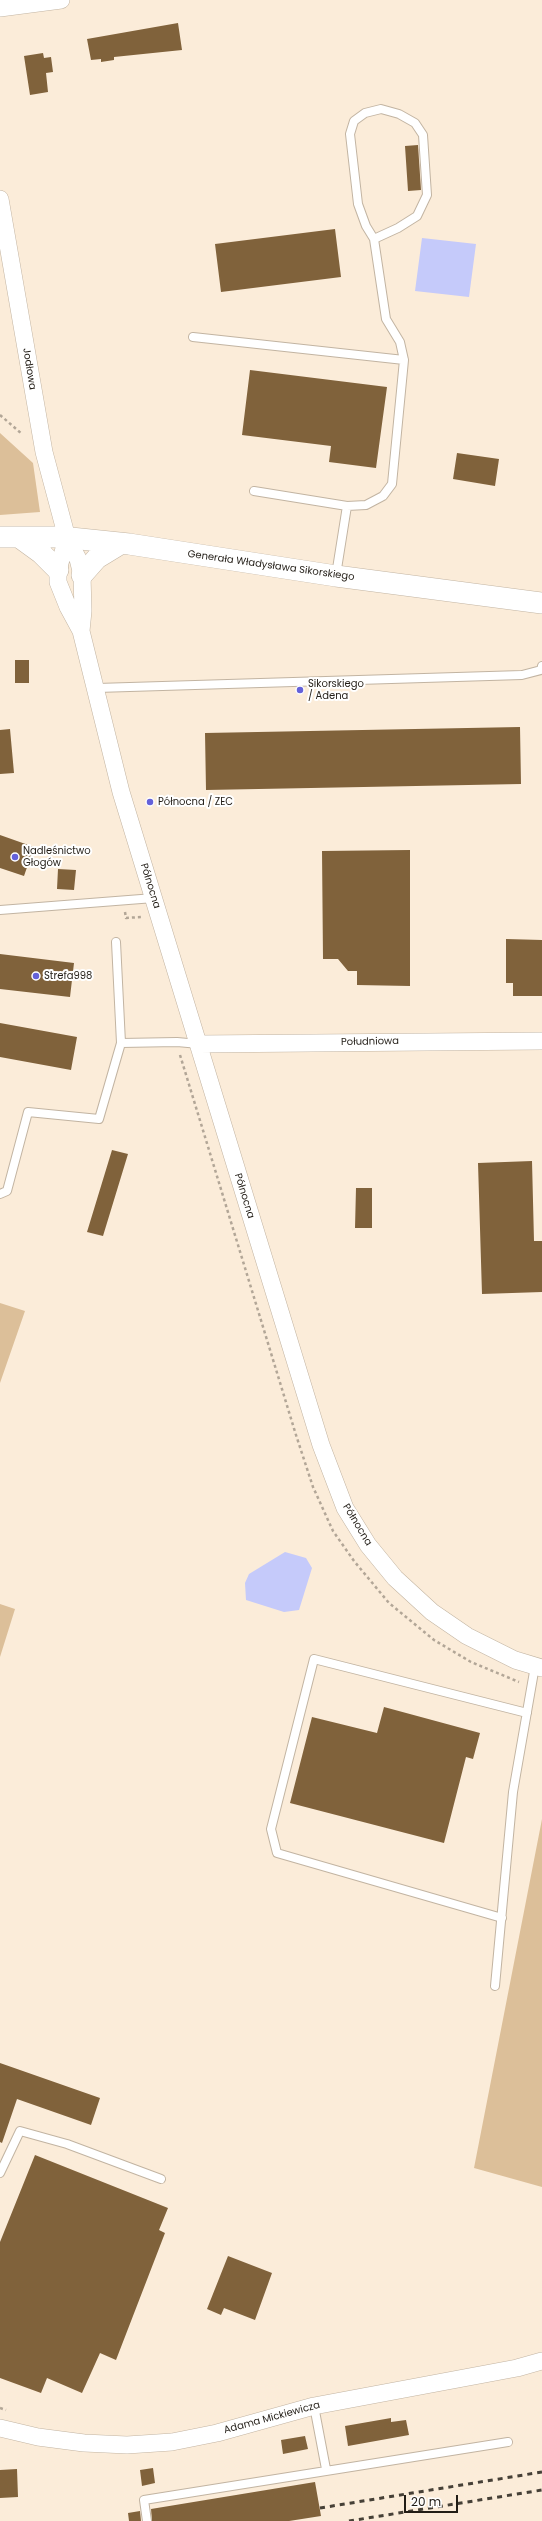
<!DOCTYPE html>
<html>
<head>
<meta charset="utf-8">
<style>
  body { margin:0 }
  #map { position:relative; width:542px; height:2521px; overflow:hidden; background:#fbecd9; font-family:Poppins,sans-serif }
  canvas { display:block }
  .scale { position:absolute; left:404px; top:2495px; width:54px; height:18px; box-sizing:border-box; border:2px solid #221d16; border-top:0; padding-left:5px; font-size:12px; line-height:14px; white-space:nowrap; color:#221d16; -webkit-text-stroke:3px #fff; paint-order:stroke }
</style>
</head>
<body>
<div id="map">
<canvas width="542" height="2521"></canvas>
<div class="scale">20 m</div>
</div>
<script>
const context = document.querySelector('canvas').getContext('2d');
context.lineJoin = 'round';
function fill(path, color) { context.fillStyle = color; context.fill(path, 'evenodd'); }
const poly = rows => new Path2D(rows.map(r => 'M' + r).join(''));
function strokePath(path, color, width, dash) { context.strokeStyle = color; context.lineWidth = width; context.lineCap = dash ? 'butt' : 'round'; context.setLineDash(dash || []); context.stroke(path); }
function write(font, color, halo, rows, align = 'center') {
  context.font = font + ' Poppins,sans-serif'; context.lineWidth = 4; context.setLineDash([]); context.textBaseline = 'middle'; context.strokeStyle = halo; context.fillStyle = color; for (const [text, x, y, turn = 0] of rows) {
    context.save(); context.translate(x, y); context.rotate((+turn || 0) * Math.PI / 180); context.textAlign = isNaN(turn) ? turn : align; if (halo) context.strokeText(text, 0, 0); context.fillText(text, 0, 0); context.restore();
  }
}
fill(poly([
  [0,433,33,463,40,512,0,515],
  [0,1303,25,1311,0,1383],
  [0,1604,15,1609,0,1657],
  [542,1819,542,2187,474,2168]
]), '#dcbf99');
fill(poly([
  [422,238,476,244,469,297,415,291],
  [285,1552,306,1558,312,1568,299,1610,284,1612,246,1600,245,1583,249,1574]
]), '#c5cafa');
fill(poly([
  [178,23,182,50,114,57,114,60,101,62,101,59,91,60,87,39],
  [43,53,44,58,51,57,53,72,46,73,48,92,30,95,24,56],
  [418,145,421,190,408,191,405,146],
  [335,229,341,277,221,292,215,244],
  [250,370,387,387,376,468,329,462,331,446,242,435],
  [457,453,499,459,495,486,453,479],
  [15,660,29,660,29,683,15,683],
  [520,727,521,784,206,790,205,733],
  [10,729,14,773,0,774,0,730],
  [0,835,34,847,24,876,0,868],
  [410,850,410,986,357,985,357,971,348,971,338,959,323,959,322,851],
  [58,869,76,870,74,890,57,889],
  [506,939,542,940,542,996,513,996,513,983,506,983],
  [0,954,74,963,70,997,0,989],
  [0,1023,77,1037,71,1070,0,1057],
  [112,1150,128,1154,103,1236,87,1232],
  [532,1161,534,1241,542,1241,542,1292,482,1294,478,1163],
  [356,1188,372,1188,372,1228,355,1228],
  [384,1707,480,1733,473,1759,466,1757,444,1843,290,1803,312,1717,377,1733],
  [0,2063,100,2098,91,2125,17,2099,2,2143,0,2142],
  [35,2155,168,2208,159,2230,165,2233,116,2360,100,2353,82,2393,47,2378,41,2393,0,2378,0,2242],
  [228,2256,272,2273,255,2320,224,2308,221,2315,207,2309],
  [391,2418,391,2422,406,2420,409,2435,348,2446,345,2426],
  [305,2436,308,2449,283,2454,281,2440],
  [153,2468,155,2483,142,2486,140,2470],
  [17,2469,18,2497,0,2498,0,2470],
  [315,2482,321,2516,289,2521,152,2521,151,2509],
  [140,2511,141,2521,129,2521,128,2513]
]), '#80623b');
const service = poly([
  [193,337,404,360],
  [254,491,347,506],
  [336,575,347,506,366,505,383,496,392,484,404,360,400,342,386,319,374,239,398,228,417,216,427,195,423,135,415,123,399,114,381,109,365,113,354,121,350,134,358,204,366,226,374,239],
  [97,688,522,675,541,670,542,666],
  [0,910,154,898],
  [116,942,121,1043],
  [0,1194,7,1191,28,1112,99,1119,121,1043,177,1042,199,1044],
  [502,1918,277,1853,271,1829,314,1659,527,1713],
  [495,1986,513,1792,535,1666],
  [0,2173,20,2131,67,2144,161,2179],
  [314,2406,326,2469],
  [147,2521,144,2500,508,2442]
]);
const minor = poly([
  [0,8,61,0],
  [0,199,44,452,67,538,78,559,82,575,83,611,81,631],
  [67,538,58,570,58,582,68,607,81,631,121,792,321,1445,345,1508,368,1545,395,1578,432,1612,467,1636,515,1660,542,1668],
  [199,1044,542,1041],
  [0,2428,38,2437,84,2443,127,2445,172,2442,217,2433,314,2406,517,2368,542,2361]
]);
const tertiary = poly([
  [0,537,61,537,129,544,336,576,542,603],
  [19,537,41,553,58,570],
  [82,575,97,558,120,544]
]);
strokePath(service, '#c2b4a2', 10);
strokePath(minor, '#c2b4a2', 18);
strokePath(tertiary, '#c2b4a2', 22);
strokePath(poly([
  [0,415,22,434],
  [125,912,126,918,141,917],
  [180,1055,296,1435,313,1487,333,1531,354,1561,389,1603,434,1640,471,1662,519,1682],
  [0,2408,6,2410]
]), '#b2a697', 2.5, [3, 3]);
strokePath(service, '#fff', 8);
strokePath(minor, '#fff', 17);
strokePath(tertiary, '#fff', 21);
strokePath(poly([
  [320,2508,542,2472],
  [349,2521,542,2490]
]), '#464037', 3, [5, 5]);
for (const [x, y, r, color] of [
  [300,690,4,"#6461da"],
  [150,802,4,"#6461da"],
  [15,857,4,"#6461da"],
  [36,976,4,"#6461da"]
]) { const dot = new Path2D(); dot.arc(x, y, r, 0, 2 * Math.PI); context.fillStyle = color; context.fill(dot); strokePath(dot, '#fff', 1.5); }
write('10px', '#221d16', '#fff', [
  ["Jodłowa",29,369,81],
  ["Generała Władysława Sikorskiego",271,566,8],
  ["Północna",150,886,73],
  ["Południowa",370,1042,-1],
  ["Północna",244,1196,73],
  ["Północna",357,1525,59],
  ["Adama Mickiewicza",272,2418,-15]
]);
write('10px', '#221d16', '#fff', [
  ["Sikorskiego",308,684],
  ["/ Adena",308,696],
  ["Północna / ZEC",158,802],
  ["Nadleśnictwo",23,851],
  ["Głogów",23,863],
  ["Strefa998",44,976]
], 'left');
</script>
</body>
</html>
